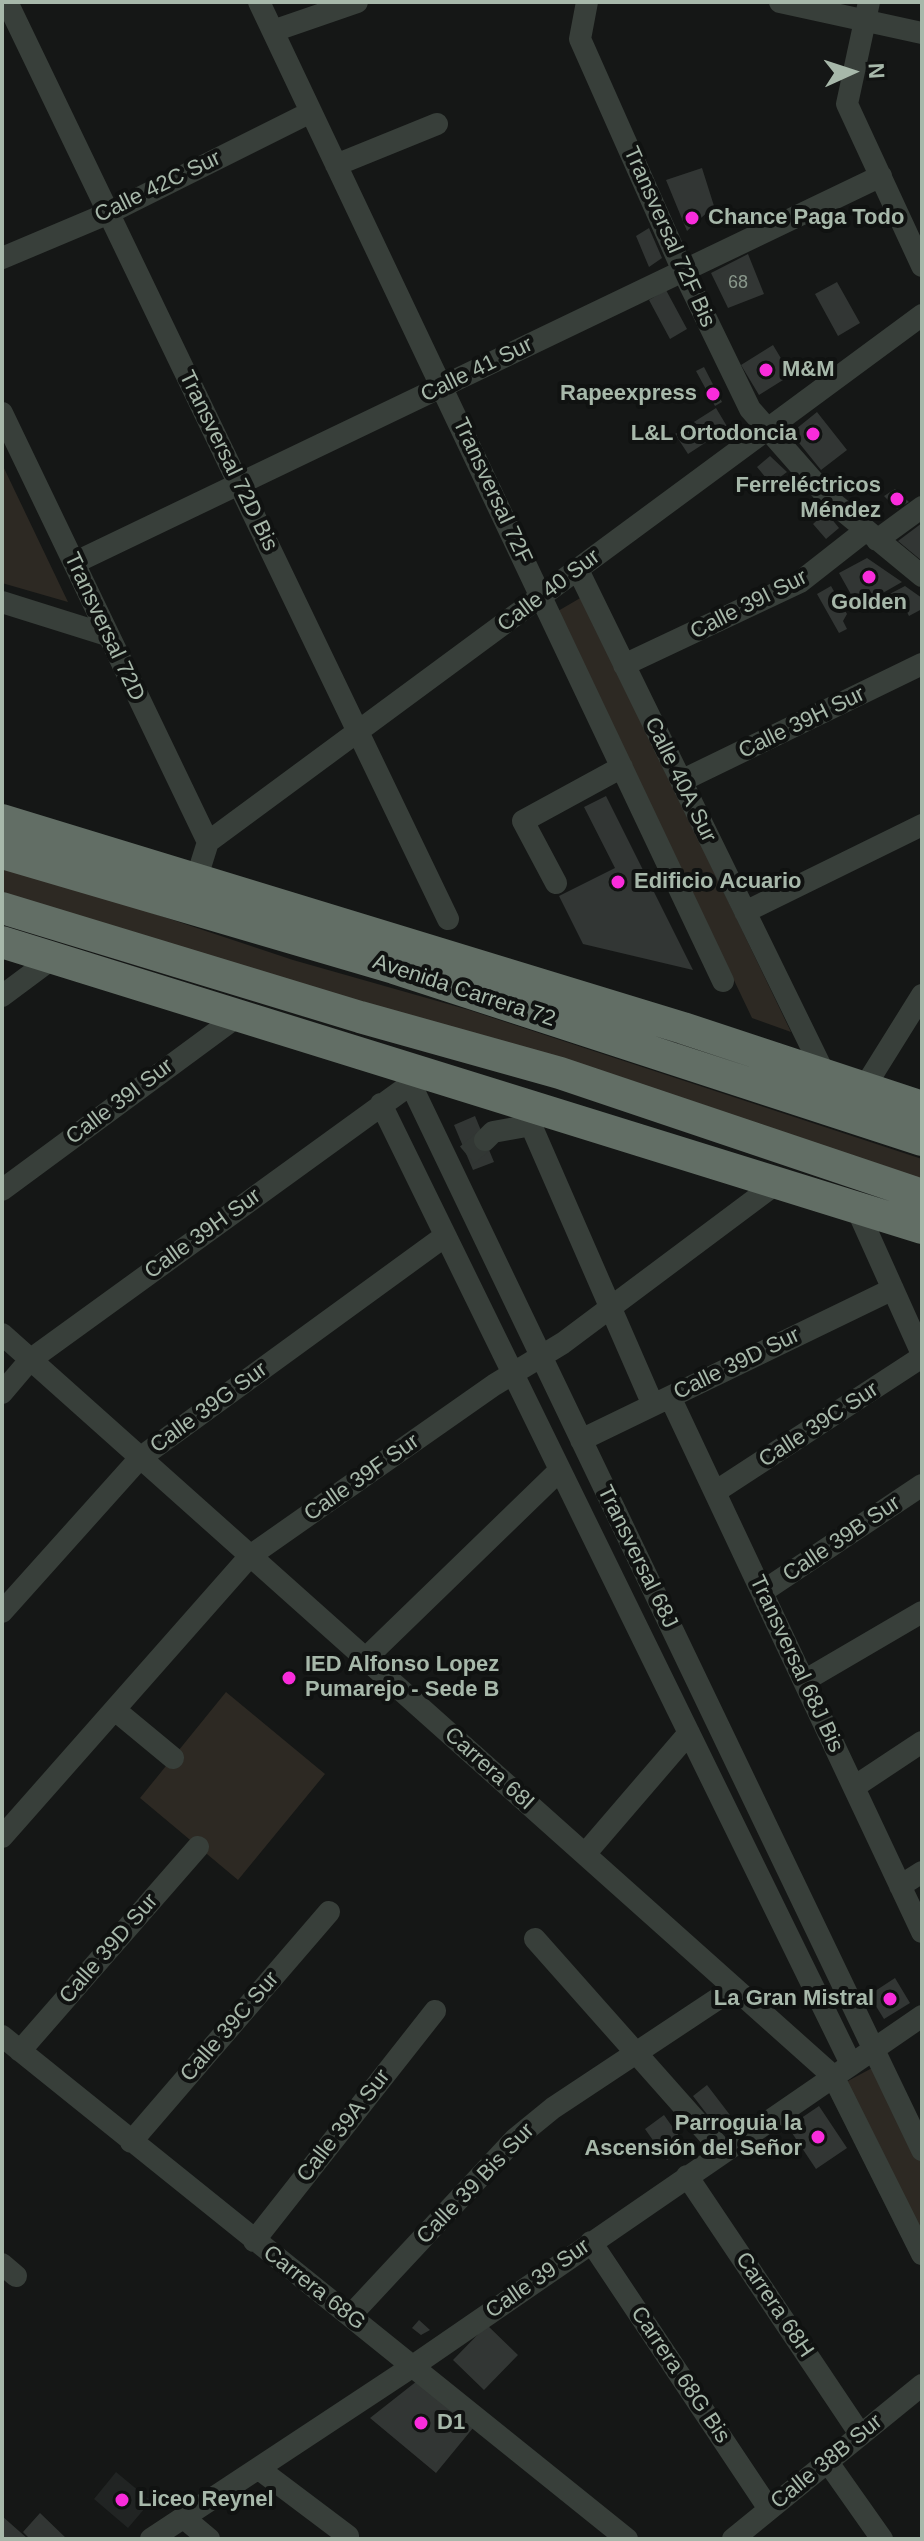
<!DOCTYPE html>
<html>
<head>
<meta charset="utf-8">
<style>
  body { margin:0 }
  #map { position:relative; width:924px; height:2541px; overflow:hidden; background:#151716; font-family:Arial,sans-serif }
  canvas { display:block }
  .frame { position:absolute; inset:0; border:4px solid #a7b8aa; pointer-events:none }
  .north { position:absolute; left:812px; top:32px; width:80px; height:80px; -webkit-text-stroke:6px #101211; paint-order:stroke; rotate:87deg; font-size:22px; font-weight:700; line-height:32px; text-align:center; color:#a7b8aa }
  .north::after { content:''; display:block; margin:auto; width:28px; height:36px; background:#a7b8aa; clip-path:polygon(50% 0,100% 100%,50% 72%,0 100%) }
</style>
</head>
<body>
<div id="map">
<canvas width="924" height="2541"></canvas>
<div class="frame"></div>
<div class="north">N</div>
</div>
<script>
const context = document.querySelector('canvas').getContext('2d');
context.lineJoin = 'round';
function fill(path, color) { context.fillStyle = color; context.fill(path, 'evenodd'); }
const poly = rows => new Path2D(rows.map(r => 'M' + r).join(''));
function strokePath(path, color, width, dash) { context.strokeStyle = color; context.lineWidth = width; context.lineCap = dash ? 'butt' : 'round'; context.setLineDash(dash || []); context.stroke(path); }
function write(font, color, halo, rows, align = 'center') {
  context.font = font + ' Arial,sans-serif'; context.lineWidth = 8; context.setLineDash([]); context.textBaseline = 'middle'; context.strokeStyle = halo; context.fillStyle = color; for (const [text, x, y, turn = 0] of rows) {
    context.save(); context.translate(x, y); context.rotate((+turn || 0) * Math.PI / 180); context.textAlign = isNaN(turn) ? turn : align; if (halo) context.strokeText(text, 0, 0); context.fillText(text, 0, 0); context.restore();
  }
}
fill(poly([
  [116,2472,151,2501,128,2528,94,2499]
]), '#212423');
fill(poly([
  [2,464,68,602,2,583],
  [582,597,791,1032,752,1018,558,611],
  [2,863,293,960,469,1010,922,1159,922,1184,2,897],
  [226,1692,325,1774,238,1880,140,1798],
  [874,2067,922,2164,922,2237,846,2082]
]), '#2d2923');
fill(poly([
  [702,168,714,206,687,231,666,180],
  [649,228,662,258,649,267,636,236],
  [748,254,764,294,728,308,711,273],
  [837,282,860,323,838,336,815,294],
  [666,290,687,329,670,339,649,300],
  [773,345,791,375,759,395,741,365],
  [704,367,722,402,715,406,696,371],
  [716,408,728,428,688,454,675,434],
  [817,412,847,450,821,470,791,433],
  [770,456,787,472,771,484,757,467],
  [895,489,909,502,897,509,884,496],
  [826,512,839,528,826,539,813,524],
  [922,523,922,561,898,541],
  [867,558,902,582,874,598,869,589,853,598,839,573],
  [831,586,847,614,843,621,847,629,839,633,817,594],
  [905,586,922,598,922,609,909,616,903,604,887,610,880,599],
  [606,796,693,970,583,944,559,896,615,868,584,807],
  [475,1116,494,1162,473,1170,454,1125],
  [895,1978,910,2003,884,2019,869,1995],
  [707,2085,730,2115,716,2126,693,2096],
  [819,2106,847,2148,816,2169,788,2127],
  [664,2115,686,2146,667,2160,645,2129],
  [419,2320,430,2330,421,2335,412,2328],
  [487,2325,518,2355,484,2390,453,2360],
  [417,2381,473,2428,436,2473,370,2418],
  [40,2513,67,2539,30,2539,23,2532],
  [2,2516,28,2539,2,2539]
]), '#323634');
strokePath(poly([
  [467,1155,485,1140]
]), '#323734', 22, [22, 11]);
strokePath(poly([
  [7,2,448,919],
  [259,2,723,981],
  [587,2,580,39,683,271,750,409,831,501,922,576],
  [780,2,922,33],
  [869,2,847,104,922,266],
  [273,31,357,2],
  [336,165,437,124],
  [2,258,109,213,311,112],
  [2,413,208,842],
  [877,540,922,507],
  [74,563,881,176],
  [578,570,825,1075],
  [2,602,107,635],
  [624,665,800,582,865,531],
  [681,781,922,664],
  [196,880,208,842,922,315],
  [556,883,523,821,622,767],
  [745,912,922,825],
  [2,996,53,958],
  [401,1064,922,2150],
  [864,1088,922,995],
  [520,1100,653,1405],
  [381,1104,851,2064],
  [485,1140,493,1132,532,1125],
  [2,1190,238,1016],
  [856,1207,922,1354],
  [2,1334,833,2076,922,2254],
  [2,1393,30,1360,411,1084],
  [670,1397,922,1932],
  [581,1440,893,1289],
  [715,1492,922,1357],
  [762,1592,922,1485],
  [2,1612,140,1458,445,1236],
  [365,1659,560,1470],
  [804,1681,922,1612],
  [115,1710,173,1758],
  [854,1787,922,1742],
  [2,1837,250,1556,494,1385,563,1343,777,1183],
  [585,1854,689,1733],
  [900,1886,922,1872],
  [535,1939,723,2151],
  [2,2036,627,2539],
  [20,2051,198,1847],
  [131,2142,329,1912],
  [687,2176,860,2434],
  [254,2241,435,2011],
  [591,2242,769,2509],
  [2,2264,16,2276],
  [350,2316,515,2139,553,2108,734,1988],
  [827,2461,882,2539],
  [259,2469,348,2536],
  [184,2518,209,2539],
  [151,2539,413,2366,922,2016],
  [733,2539,922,2385]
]), '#383f3a', 22);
strokePath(poly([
  [2,820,683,1028,922,1107],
  [2,853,394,968,922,1140],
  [2,908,360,1017,560,1073,922,1195],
  [2,942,922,1228]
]), '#626e65', 32);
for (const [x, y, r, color] of [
  [692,218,8,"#f92cdb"],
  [766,370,8,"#f92cdb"],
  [713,394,8,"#f92cdb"],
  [813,434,8,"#f92cdb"],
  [897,499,8,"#f92cdb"],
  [869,577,8,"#f92cdb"],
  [618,882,8,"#f92cdb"],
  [289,1678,8,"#f92cdb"],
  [890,1999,8,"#f92cdb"],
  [818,2137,8,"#f92cdb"],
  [421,2423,8,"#f92cdb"],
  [122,2500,8,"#f92cdb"]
]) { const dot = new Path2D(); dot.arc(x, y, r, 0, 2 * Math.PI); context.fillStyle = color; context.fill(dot); strokePath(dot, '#101211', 3); }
write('18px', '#8a988c', null, [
  ["68",738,283]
]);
write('22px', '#a7b8aa', '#101211', [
  ["Calle 42C Sur",158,187,-26],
  ["Transversal 72F Bis",669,237,66],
  ["Calle 41 Sur",477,370,-26],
  ["Transversal 72D Bis",228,461,64],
  ["Transversal 72F",492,491,65],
  ["Calle 40 Sur",549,591,-37],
  ["Calle 39I Sur",749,605,-27],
  ["Transversal 72D",104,627,65],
  ["Calle 39H Sur",802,723,-26],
  ["Calle 40A Sur",680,780,64],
  ["Avenida Carrera 72",464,991,18],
  ["Calle 39I Sur",120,1102,-37],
  ["Calle 39H Sur",203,1234,-36],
  ["Calle 39D Sur",737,1364,-26],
  ["Calle 39G Sur",209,1408,-36],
  ["Calle 39C Sur",819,1425,-33],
  ["Calle 39F Sur",362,1478,-35],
  ["Calle 39B Sur",842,1539,-34],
  ["Transversal 68J",637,1557,64],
  ["Transversal 68J Bis",796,1664,65],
  ["Carrera 68I",489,1769,42],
  ["Calle 39D Sur",109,1949,-49],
  ["Calle 39C Sur",230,2027,-49],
  ["Calle 39A Sur",344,2126,-52],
  ["Calle 39 Bis Sur",476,2184,-46],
  ["Calle 39 Sur",538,2279,-35],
  ["Carrera 68G",314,2288,38],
  ["Carrera 68H",774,2305,56],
  ["Carrera 68G Bis",680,2375,56],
  ["Calle 38B Sur",827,2462,-39]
]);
write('bold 22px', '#a7b8aa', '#101211', [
  ["Chance Paga Todo",708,218],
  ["M&M",782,370],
  ["Rapeexpress",697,394,"right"],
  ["L&L Ortodoncia",797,434,"right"],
  ["Ferreléctricos",881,486,"right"],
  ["Méndez",881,511,"right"],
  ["Golden",869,603,"center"],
  ["Edificio Acuario",634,882],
  ["IED Alfonso Lopez",305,1665],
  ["Pumarejo - Sede B",305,1690],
  ["La Gran Mistral",874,1999,"right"],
  ["Parroguia la",802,2124,"right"],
  ["Ascensión del Señor",802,2149,"right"],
  ["D1",437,2423],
  ["Liceo Reynel",138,2500]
], 'left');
</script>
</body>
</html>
